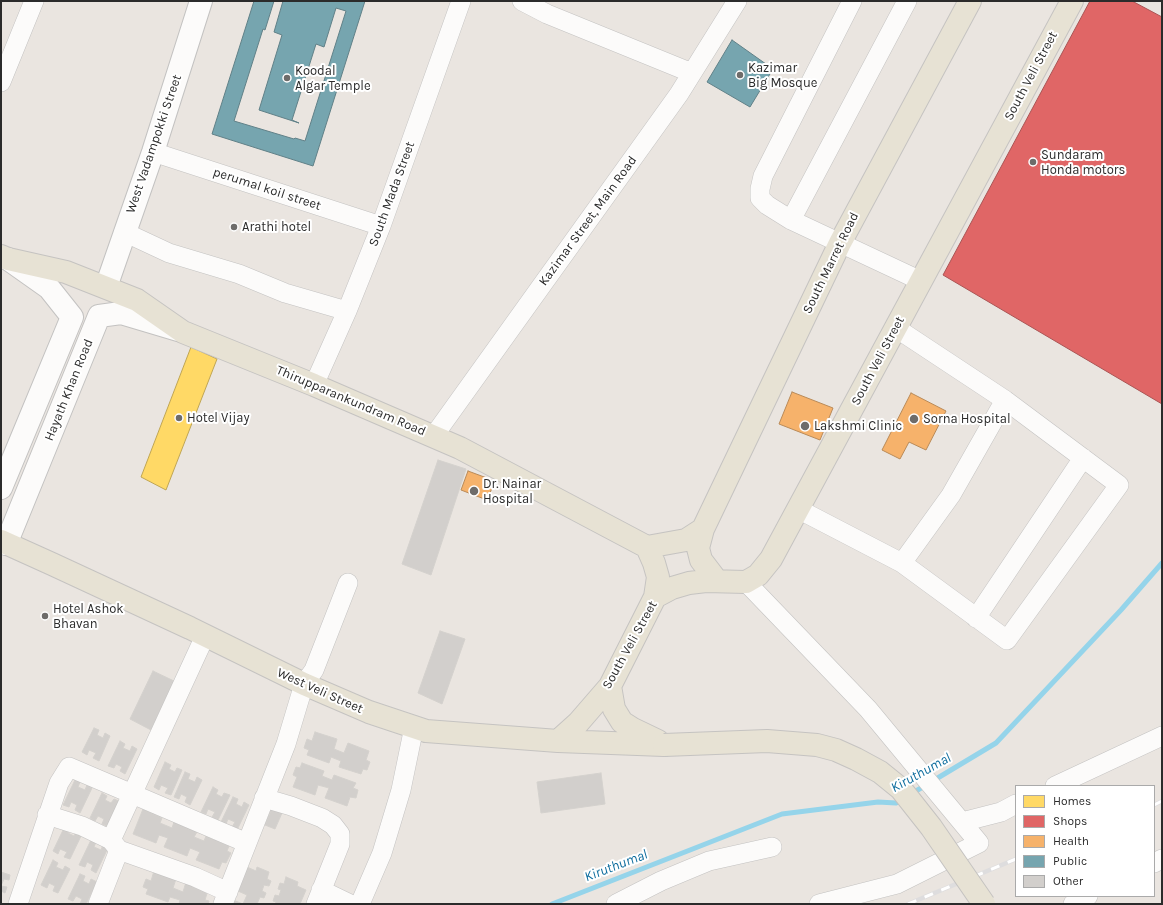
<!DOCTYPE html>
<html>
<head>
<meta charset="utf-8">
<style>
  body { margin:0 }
  #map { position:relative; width:1163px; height:905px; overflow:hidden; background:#eae5e0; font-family:Karla,sans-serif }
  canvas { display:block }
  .frame { position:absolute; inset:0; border:2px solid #2b2b2b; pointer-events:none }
  .legend { position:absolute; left:1015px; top:785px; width:140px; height:112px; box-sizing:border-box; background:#fff; border:1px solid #aaa; margin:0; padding:5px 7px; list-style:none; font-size:12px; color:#2b2b2b }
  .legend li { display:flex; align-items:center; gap:8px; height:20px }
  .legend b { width:20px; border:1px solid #aaa }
</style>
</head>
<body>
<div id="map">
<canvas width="1163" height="905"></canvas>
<div class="frame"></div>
<ul class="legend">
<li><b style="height:11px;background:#ffd966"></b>Homes</li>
<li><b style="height:11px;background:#e06666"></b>Shops</li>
<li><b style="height:11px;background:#f6b26b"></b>Health</li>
<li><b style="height:11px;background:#76a5af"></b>Public</li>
<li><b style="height:11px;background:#d2cfcc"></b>Other</li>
</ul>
</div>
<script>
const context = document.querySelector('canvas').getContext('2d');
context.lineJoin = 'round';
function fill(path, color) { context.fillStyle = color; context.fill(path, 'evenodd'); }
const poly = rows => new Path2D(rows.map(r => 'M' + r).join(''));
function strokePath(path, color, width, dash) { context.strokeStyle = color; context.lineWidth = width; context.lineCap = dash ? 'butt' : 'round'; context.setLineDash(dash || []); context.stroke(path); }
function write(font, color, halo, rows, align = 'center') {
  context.font = font + ' Karla,sans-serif'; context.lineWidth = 4; context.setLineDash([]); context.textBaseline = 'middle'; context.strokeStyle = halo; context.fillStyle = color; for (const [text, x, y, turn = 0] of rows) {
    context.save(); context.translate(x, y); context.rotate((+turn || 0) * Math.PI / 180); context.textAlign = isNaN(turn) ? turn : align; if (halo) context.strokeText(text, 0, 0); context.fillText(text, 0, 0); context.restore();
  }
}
const homes = poly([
  [191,347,217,359,166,490,141,477,191,347]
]);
fill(homes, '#ffd966');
strokePath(homes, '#bfa554', 1);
const shops = poly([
  [1090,1,1132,1,1162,17,1162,404,943,275,1090,1]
]);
fill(shops, '#e06666');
strokePath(shops, '#aa5454', 1);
const health = poly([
  [792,392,833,408,820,440,779,424,792,392],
  [911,393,946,411,926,450,909,442,900,459,882,450,911,393],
  [468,471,495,481,487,500,461,490,468,471]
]);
fill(health, '#f6b26b');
strokePath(health, '#b98a58', 1);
const public = poly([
  [254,1,274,1,265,30,263,29,234,121,294,139,295,138,305,141,346,11,336,8,324,47,316,44,292,120,299,123,259,110,282,35,274,32,283,1,365,1,313,166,212,134,254,1],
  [732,40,773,69,750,107,707,82,732,40]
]);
fill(public, '#76a5af');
strokePath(public, '#608087', 1);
strokePath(poly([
  [911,794,996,743,1121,610,1162,563],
  [552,904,782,814,878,802,896,803,903,799]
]), '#95d4ea', 5);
const building = poly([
  [438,460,466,469,431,575,402,564,438,460],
  [440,631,465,639,442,704,418,693,440,631],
  [153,671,174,681,151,730,130,719,153,671],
  [94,728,99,730,97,735,103,738,105,733,110,736,99,761,93,758,96,753,89,750,87,755,82,752,94,728],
  [315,732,337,739,334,749,344,753,348,743,369,751,366,760,370,762,367,770,363,769,361,774,339,767,341,761,331,757,329,763,307,755,309,750,304,748,307,739,312,741,315,732],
  [120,741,125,744,123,748,130,751,132,746,137,749,125,774,120,771,122,767,116,764,114,768,108,766,120,741],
  [165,762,171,765,169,769,175,772,177,768,182,770,171,795,165,793,168,788,161,785,159,790,154,787,165,762],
  [302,763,324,771,322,776,332,780,334,775,356,783,353,788,358,790,356,798,350,797,347,806,325,798,329,788,318,785,315,795,293,787,297,777,293,775,296,767,300,768,302,763],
  [185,772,190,774,188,779,195,782,197,777,202,780,190,805,185,802,187,797,181,794,179,799,174,797,185,772],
  [601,773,605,804,541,813,537,782,601,773],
  [75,780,80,782,78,787,85,790,87,785,92,788,80,813,75,810,77,805,71,802,69,807,63,805,75,780],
  [213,787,218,790,216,794,222,797,224,793,230,795,218,820,212,817,215,812,208,809,206,814,201,812,213,787],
  [102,793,107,796,105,800,111,803,114,799,119,801,107,826,102,824,104,819,98,816,95,821,90,818,102,793],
  [233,797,238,799,236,804,242,807,244,802,249,805,237,830,232,827,235,822,228,819,226,824,221,822,233,797],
  [272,808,282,813,275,829,265,825,272,808],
  [143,809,162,818,160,823,172,828,174,822,197,832,194,837,204,841,206,836,229,846,227,851,231,853,226,863,222,862,219,869,196,860,200,852,190,848,187,856,164,847,168,838,159,835,156,843,133,834,143,809],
  [65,826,70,829,68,833,74,836,76,832,82,834,70,859,64,857,67,852,60,849,58,854,53,851,65,826],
  [91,840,96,842,94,847,101,850,103,845,108,848,96,873,91,870,93,865,87,862,85,867,79,865,91,840],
  [53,860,58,863,56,867,63,870,65,866,70,869,58,893,53,891,55,886,49,883,47,888,41,885,53,860],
  [247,867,256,871,257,867,269,872,267,879,271,881,269,886,264,885,262,891,266,893,264,898,260,897,257,904,232,904,233,900,243,904,247,895,238,891,247,867],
  [154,871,176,879,173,888,183,892,186,882,208,890,205,900,209,901,208,904,179,904,180,900,170,897,168,902,146,894,148,889,143,887,146,879,151,881,154,871],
  [1,872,10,875,9,880,4,879,1,886,7,887,5,893,1,891,1,872],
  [80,874,85,876,83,881,89,884,91,879,97,882,86,904,80,904,82,899,76,896,73,901,68,899,80,874],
  [286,877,298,882,297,886,306,890,300,904,275,904,276,902,273,901,275,895,279,896,281,890,278,889,280,883,284,884,286,877]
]);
fill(building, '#d2cfcc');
strokePath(building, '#d4d1cd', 1);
const minor = poly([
  [522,1,547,14,692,73],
  [852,1,763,176,760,189,760,198,767,205,791,220,921,281],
  [1,82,34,1],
  [153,152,381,226],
  [791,220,907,1],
  [124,232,169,253,239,274,285,293,347,311],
  [314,385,347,311,381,226,461,1],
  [433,437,679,94,737,1],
  [798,509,902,563,951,495,1005,400,896,328],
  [902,563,1007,640,1119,485,1005,400],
  [746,582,868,709,979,843,897,884,819,904],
  [976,618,1083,458],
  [1055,786,1162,736],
  [264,798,291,806,322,818,333,825,340,834,340,844,316,904],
  [47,815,82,826,111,840],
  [962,822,1001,812,1016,804],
  [119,850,195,877,228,892],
  [1154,863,1162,859],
  [321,890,350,904],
  [18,904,59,783,69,767,247,843],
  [98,904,119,850,111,840,205,636],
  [223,904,286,744,304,684,314,670,348,583],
  [360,904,382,853,401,790,414,727],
  [616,904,661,881,709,861,772,847],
  [1073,904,1088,896]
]);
const tertiary = poly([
  [106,287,153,152,201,1],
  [1,488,72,317,49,288,8,259],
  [6,544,99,316,121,313,178,330]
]);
const primary = poly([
  [1,256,8,259,66,272,137,300,183,332,314,385,460,448,647,547,654,563,658,577,655,597],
  [703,529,698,548,701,560,717,581],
  [1,541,52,564,190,628,304,684,369,712,426,731,558,741,664,745],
  [647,547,686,540,703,529,840,243,970,1],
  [610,686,614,709,622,722,633,729,658,741],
  [558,741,578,723,610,686,655,597,672,588,689,583,706,581,746,582,758,575,771,559,1072,1]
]);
strokePath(minor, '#c3c2c1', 20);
strokePath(tertiary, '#c3c2c1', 24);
strokePath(primary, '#c5c3c1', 24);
strokePath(minor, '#fcfbfa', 19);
strokePath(tertiary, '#fcfbfa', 22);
strokePath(primary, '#e7e2d4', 22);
const rail = poly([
  [1154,805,1162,801],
  [908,904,1016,859]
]);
strokePath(rail, '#deddde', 4.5);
strokePath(rail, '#fff', 3, [9]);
const primaryBridge = poly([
  [664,745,767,741,817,745,836,750,856,759,880,772,901,789,931,827,984,904]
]);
strokePath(primaryBridge, '#c5c3c1', 24, []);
strokePath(primaryBridge, '#e7e2d4', 22);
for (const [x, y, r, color] of [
  [740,75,4,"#6e6c6a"],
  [287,78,4,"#6e6c6a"],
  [1033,162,4,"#6e6c6a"],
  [234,227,4,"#6e6c6a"],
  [179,418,4,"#6e6c6a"],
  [914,419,5,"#6e6c6a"],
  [805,426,5,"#6e6c6a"],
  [474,491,5,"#6e6c6a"],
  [45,616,4,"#6e6c6a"]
]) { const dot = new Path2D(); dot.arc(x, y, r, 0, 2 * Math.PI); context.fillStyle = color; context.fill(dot); strokePath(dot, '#fff', 1.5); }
write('13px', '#2b2b2b', '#fff', [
  ["Kazimar",748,68],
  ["Big Mosque",748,83],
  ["Koodal",295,71],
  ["Algar Temple",295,86],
  ["Sundaram",1041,155],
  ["Honda motors",1041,170],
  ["Arathi hotel",242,227],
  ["Hotel Vijay",187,418],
  ["Sorna Hospital",923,419],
  ["Lakshmi Clinic",814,426],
  ["Dr. Nainar",483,484],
  ["Hospital",483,499],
  ["Hotel Ashok",53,609],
  ["Bhavan",53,624]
], 'left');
write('13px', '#2b2b2b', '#fff', [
  ["South Veli Street",1031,76,-62],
  ["West Vadampokki Street",154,144,-71],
  ["perumal koil street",267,189,18],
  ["South Mada Street",392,194,-70],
  ["Kazimar Street, Main Road",588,221,-54],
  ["South Marret Road",831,263,-64],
  ["South Veli Street",878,361,-62],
  ["Hayath Khan Road",69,390,-68],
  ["Thirupparankundram Road",351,401,23],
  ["South Veli Street",630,645,-61],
  ["West Veli Street",320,691,24]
]);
write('italic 14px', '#0d6c9d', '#fff', [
  ["Kiruthumal",921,773,-29],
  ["Kiruthumal",616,866,-21]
]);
</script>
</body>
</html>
